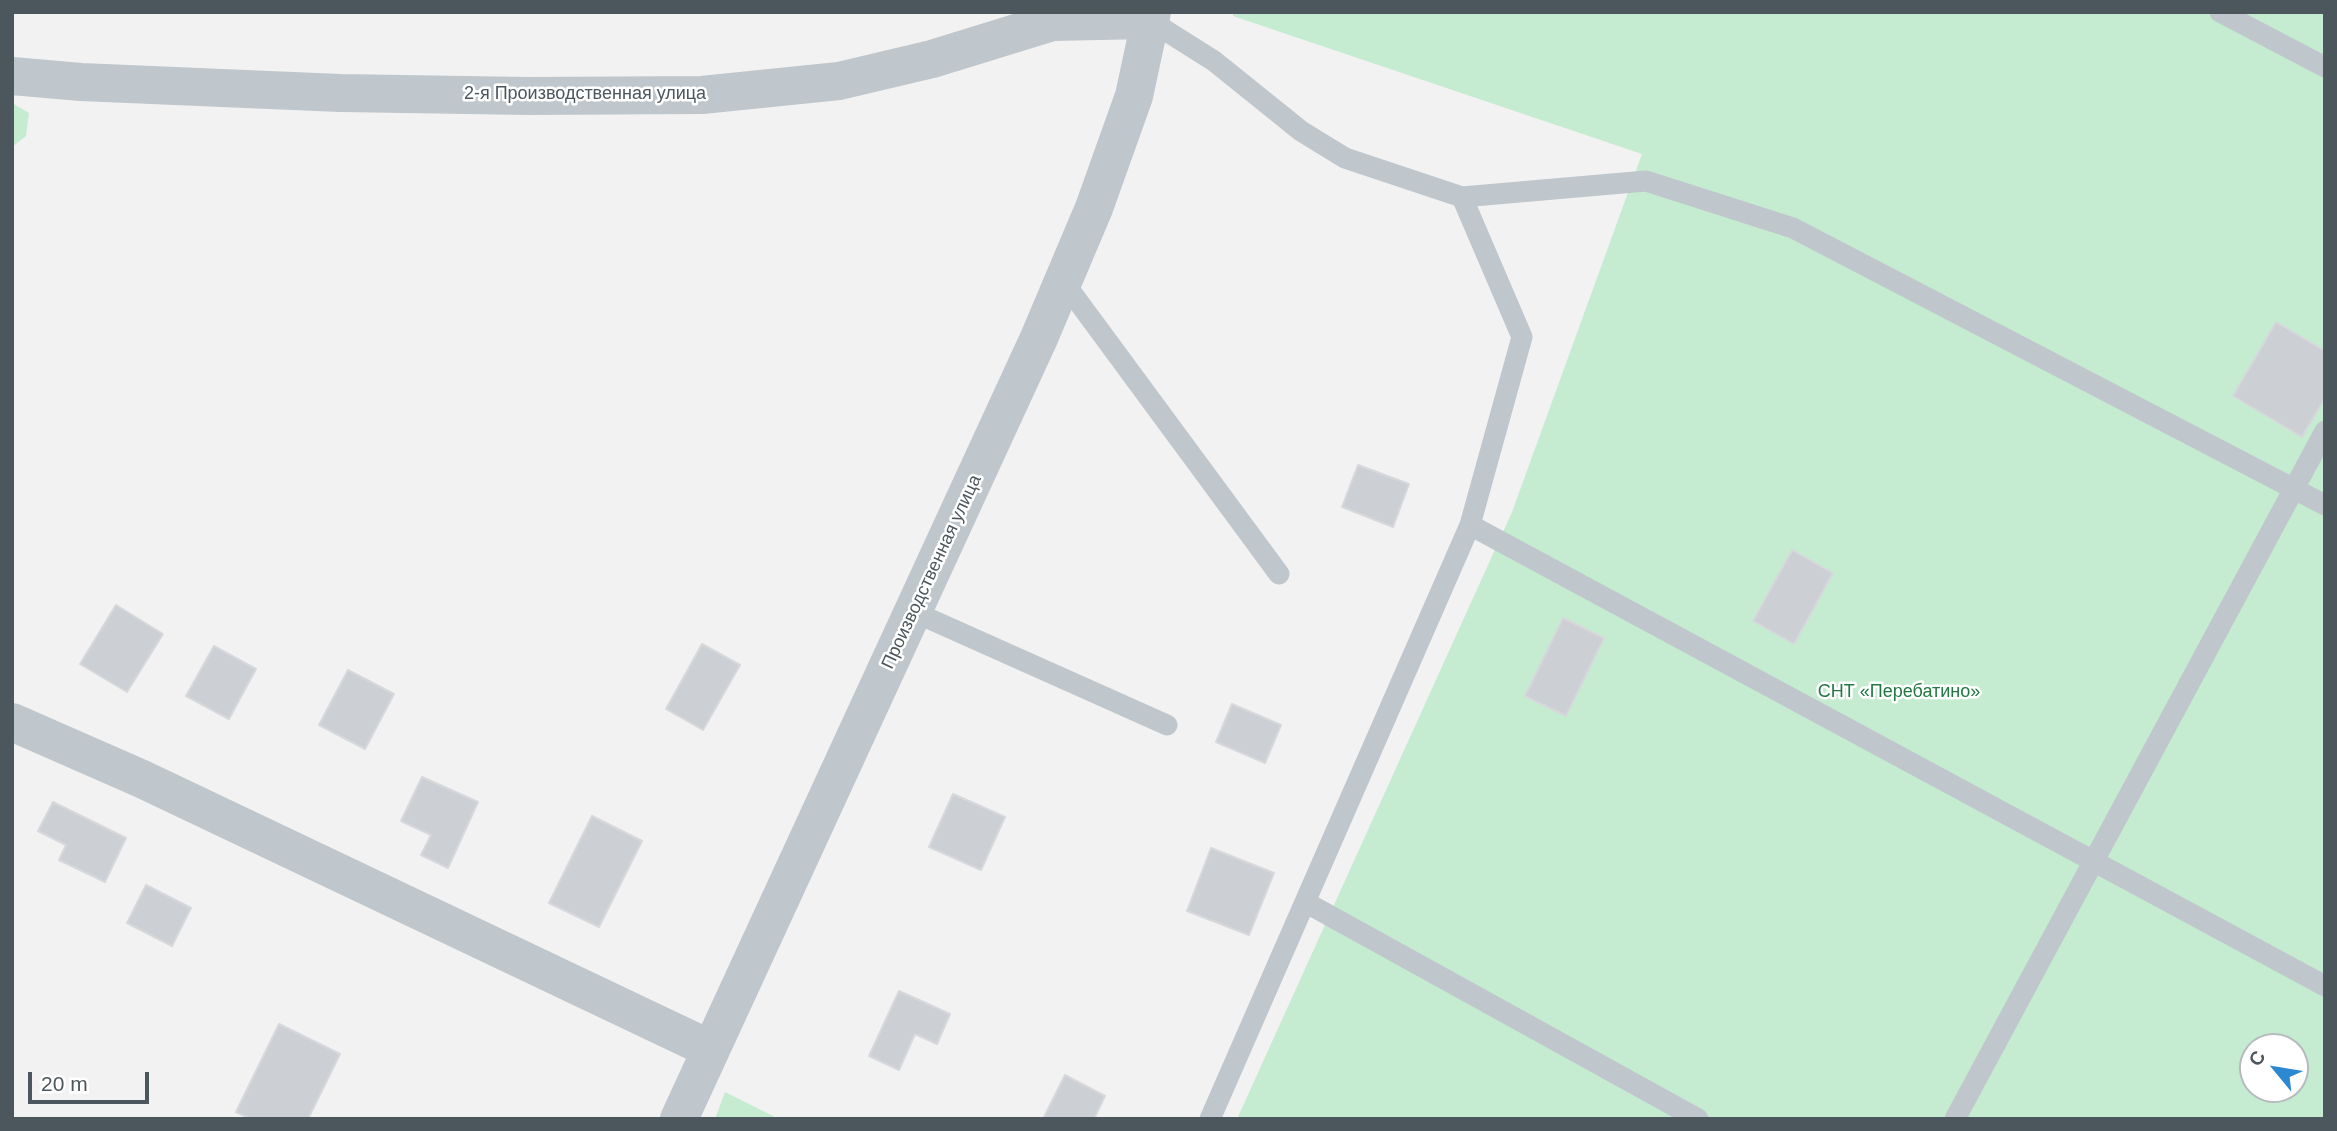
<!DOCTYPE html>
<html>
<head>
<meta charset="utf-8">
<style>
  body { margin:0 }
  #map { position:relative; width:2337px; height:1131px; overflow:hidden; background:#f3f2f2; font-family:Arial,sans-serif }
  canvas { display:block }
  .frame { position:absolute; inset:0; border:14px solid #4b565d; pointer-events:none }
  .north { position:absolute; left:2239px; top:1033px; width:70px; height:70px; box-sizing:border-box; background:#fff; border:2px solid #b7bbbe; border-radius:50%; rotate:300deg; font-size:19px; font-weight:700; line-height:28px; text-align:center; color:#4b565d }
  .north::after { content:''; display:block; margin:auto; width:24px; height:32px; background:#2d88d2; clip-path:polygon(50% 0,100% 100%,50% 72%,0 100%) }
  .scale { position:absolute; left:28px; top:1072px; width:121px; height:32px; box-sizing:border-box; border:4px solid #4b565d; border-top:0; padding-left:9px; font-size:21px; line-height:24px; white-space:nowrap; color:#4b565d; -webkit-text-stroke:5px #fff; paint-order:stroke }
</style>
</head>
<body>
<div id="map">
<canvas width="2337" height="1131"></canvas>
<div class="frame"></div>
<div class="north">С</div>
<div class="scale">20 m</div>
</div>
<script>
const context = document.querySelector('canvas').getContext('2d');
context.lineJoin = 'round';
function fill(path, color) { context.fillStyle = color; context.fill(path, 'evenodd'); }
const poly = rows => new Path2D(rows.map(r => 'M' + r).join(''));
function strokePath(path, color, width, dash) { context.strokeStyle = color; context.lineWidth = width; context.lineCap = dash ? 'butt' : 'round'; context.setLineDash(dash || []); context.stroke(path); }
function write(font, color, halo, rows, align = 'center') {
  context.font = font + ' Arial,sans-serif'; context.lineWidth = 5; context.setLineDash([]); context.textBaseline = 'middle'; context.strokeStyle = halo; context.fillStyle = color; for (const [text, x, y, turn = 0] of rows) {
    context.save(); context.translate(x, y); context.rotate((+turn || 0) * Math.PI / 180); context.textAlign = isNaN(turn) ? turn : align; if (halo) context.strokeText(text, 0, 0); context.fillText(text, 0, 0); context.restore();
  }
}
fill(poly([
  [1233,12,2325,12,2325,1119,1237,1119,1512,512,1642,154,1233,16],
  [2253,1047,2295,1047,2295,1089,2253,1089],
  [12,103,29,113,26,136,12,147],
  [725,1092,779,1119,715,1119]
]), '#c5ebd0');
const building = poly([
  [2276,322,2325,351,2325,398,2302,437,2233,396,2276,322],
  [1358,465,1409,484,1393,527,1342,507,1358,465],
  [1792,550,1833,573,1794,644,1753,621,1792,550],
  [116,605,163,634,127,692,80,664,116,605],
  [1563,618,1604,638,1566,716,1525,696,1563,618],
  [702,644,740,665,703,730,666,709,702,644],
  [214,646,256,669,229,719,186,696,214,646],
  [348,670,394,694,365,749,319,725,348,670],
  [1232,704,1281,725,1265,763,1216,742,1232,704],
  [422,777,478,802,448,868,421,855,431,835,401,821,422,777],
  [953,794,1005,817,981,870,929,847,953,794],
  [53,802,126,838,105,882,59,860,66,845,38,831,53,802],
  [592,816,642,841,599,927,549,903,592,816],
  [1211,848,1274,873,1249,935,1187,911,1211,848],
  [146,885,191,908,172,946,127,923,146,885],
  [899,991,950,1014,937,1044,915,1034,899,1070,869,1056,899,991],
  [279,1024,340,1054,308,1119,251,1119,236,1112,279,1024],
  [1065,1075,1105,1096,1094,1119,1043,1119,1065,1075]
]);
fill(building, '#cccfd3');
strokePath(building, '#d6d8dc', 2);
strokePath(poly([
  [2220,12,2325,67],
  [1149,20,1214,61,1301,131,1345,158,1462,197,1646,181,1793,228,2325,505],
  [1063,281,1279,574],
  [1470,525,2325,986],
  [914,612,1167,725],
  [1305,902,1698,1119],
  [1210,1119,1470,525,1522,337,1462,197],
  [1955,1119,2325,431]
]), '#bfc7cc', 21);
strokePath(poly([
  [12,76,81,82,340,93,528,96,702,95,839,81,932,59,1052,22,1149,20],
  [12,722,142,779,710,1049],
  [679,1119,1039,338,1094,208,1134,96,1152,12]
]), '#bfc7cc', 38);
write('18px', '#4b565d', '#fff', [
  ["2-я Производственная улица",585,94],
  ["Производственная улица",932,572,-65]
]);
write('18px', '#227843', '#fff', [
  ["СНТ «Перебатино»",1899,692]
]);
</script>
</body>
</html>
